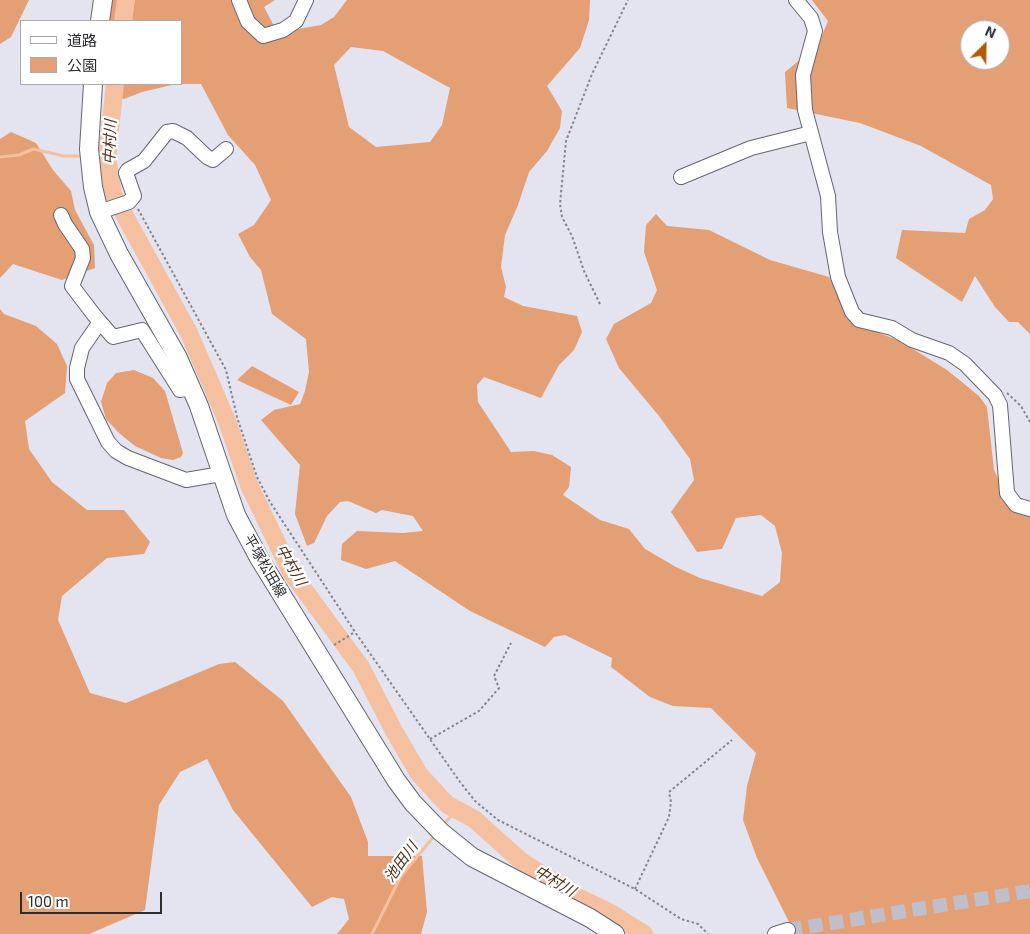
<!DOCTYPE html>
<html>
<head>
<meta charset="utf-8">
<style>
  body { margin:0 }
  #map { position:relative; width:1030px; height:934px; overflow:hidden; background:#e4e3f0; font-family:"Exo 2","Noto Sans JP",sans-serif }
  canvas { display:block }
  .legend { position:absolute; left:20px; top:20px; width:162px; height:65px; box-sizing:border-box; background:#fff; border:1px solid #ababad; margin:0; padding:6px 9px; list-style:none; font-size:15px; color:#2c2c31 }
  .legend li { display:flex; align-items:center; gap:10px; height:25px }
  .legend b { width:25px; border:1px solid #ababad }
  .north { position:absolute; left:960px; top:20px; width:50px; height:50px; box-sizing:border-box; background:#fff; border:1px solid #ababad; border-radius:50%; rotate:23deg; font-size:14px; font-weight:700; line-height:20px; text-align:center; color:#2c2c31 }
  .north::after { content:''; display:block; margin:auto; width:18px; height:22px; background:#b55900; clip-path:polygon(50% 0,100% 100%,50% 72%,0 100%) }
  .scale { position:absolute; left:20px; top:892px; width:142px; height:22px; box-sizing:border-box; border:2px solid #2c2c31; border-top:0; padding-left:6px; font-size:15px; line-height:18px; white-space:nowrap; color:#2c2c31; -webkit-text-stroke:4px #fff; paint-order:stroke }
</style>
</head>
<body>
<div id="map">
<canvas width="1030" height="934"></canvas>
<ul class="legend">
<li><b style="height:6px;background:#fff"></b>道路</li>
<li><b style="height:14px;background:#e49f74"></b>公園</li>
</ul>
<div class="north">N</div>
<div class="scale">100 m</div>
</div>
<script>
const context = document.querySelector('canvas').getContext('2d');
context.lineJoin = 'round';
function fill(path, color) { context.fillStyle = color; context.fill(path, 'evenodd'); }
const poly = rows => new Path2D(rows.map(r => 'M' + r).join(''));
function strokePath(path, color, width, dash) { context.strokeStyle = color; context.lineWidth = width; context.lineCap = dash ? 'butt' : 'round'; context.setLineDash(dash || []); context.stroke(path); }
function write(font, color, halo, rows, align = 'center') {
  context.font = font + ' "Exo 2","Noto Sans JP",sans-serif'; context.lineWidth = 4.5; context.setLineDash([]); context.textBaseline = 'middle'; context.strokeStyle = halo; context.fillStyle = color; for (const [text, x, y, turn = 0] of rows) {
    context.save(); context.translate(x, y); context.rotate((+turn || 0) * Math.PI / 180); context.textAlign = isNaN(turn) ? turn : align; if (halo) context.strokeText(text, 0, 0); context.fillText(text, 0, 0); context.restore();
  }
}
fill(poly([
  [0,0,29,0,11,37,0,44],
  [111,0,275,0,264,7,274,26,298,29,321,25,334,17,347,0,590,0,589,20,580,48,547,86,562,111,560,128,547,151,529,172,518,205,505,235,501,267,506,287,504,297,523,306,577,316,582,332,574,350,559,365,541,398,484,377,477,385,478,402,511,452,534,451,552,455,571,467,569,487,563,495,600,520,629,529,645,549,676,567,700,578,762,596,780,582,782,553,775,526,761,515,736,518,722,549,697,552,671,512,694,480,690,459,659,416,619,368,606,339,614,324,651,303,657,290,644,252,646,225,656,214,667,226,709,230,770,260,829,277,853,323,900,341,947,370,979,396,987,407,994,470,1012,508,1030,517,1030,934,795,934,757,858,743,820,747,786,756,753,711,708,673,706,650,697,611,667,612,658,565,635,554,637,545,647,470,611,395,561,366,569,341,560,342,544,357,531,403,533,423,531,413,516,382,510,376,513,348,501,340,502,327,516,314,543,307,546,295,514,300,465,261,420,274,410,300,404,305,391,309,372,306,339,272,314,261,270,250,257,238,234,254,225,271,200,255,165,228,135,201,84,178,84,181,84,181,21,109,21],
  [351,47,383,51,450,88,442,125,430,142,376,147,349,127,334,65],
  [812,0,1030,0,1030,334,1018,322,1009,322,995,307,975,276,962,302,896,258,902,230,965,233,969,219,985,210,993,199,991,185,921,146,860,123,787,108,785,72,818,45,828,21],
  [970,30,1000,30,1000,60,970,60],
  [106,84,176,84,142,92,124,99,106,93],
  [11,132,36,143,53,170,71,191,75,210,94,245,95,268,62,280,13,264,0,278,0,139],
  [0,309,4,314,36,326,57,344,67,366,65,393,25,421,29,449,52,482,87,510,124,510,150,542,144,554,107,558,62,596,58,620,90,693,126,703,219,664,235,662,283,701,351,797,368,842,368,856,422,856,427,912,421,934,337,934,349,919,344,899,332,897,312,907,233,810,207,759,180,772,159,805,145,910,89,934,0,934],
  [252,366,299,392,291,405,237,380],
  [134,370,153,378,165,391,183,453,181,457,173,460,161,458,135,446,119,433,106,419,101,402,107,383,116,373]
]), '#e49f74');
strokePath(poly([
  [96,156,107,157],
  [0,157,19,155,33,149,64,156,85,156],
  [443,825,457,810],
  [372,934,401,876,436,834]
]), '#f4c09f', 3);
strokePath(poly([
  [123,21,126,0],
  [115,84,107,157,113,194,189,333,227,421,249,485,291,572,361,667,394,731,419,774,440,797,448,805,474,819,521,861,576,896,611,913,644,934]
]), '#f4c09f', 18);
strokePath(poly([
  [788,930,1030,891]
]), '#bfbeca', 14, [14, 7]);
const minor = poly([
  [239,0,248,22,263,36,283,30,296,21,306,0],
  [796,0,811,18,815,31,803,75,805,110,828,196,830,232,838,277,852,312,859,320,892,328,912,340,949,353,965,364,995,395,1000,405,1007,493,1016,505,1030,509],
  [681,177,751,148,811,133],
  [99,212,129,202,134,196,126,173,128,170,144,161,167,132,173,131,187,138,207,157,213,160,226,149],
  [61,215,65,224,82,249,83,258,72,286,94,315,113,337,142,330,180,390,191,388],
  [100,322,82,348,77,368,77,379,108,442,116,451,128,458,186,480,221,474],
  [775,934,788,930]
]);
const major = poly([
  [100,21,103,0],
  [93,84,89,149,93,187,99,212,119,254,178,358,199,406,236,515,259,558,396,780,413,803,441,832,472,857,590,918,615,934]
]);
strokePath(minor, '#666671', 16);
strokePath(major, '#666671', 20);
strokePath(poly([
  [138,209,226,370,237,417,257,477,270,502,355,632,460,782,475,801,498,820,635,889,681,919,698,924,708,934],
  [600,304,584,271,572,236,562,217,560,204,566,141,592,74,628,0],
  [1007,393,1021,406,1030,422],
  [334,645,355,632],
  [430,739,479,711,499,688,494,676,511,643],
  [635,889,669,817,671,802,669,792,732,740]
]), '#84848d', 2, [2.5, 2.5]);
strokePath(minor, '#fff', 14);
strokePath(major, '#fff', 18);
write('14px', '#2c2c31', '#fff', [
  ["平塚松田線",265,566,60]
]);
write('italic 15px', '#533019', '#fff', [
  ["中村川",110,142,-88],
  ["中村川",291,565,60],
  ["池田川",401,862,-54],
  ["中村川",555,881,31]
]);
</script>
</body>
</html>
